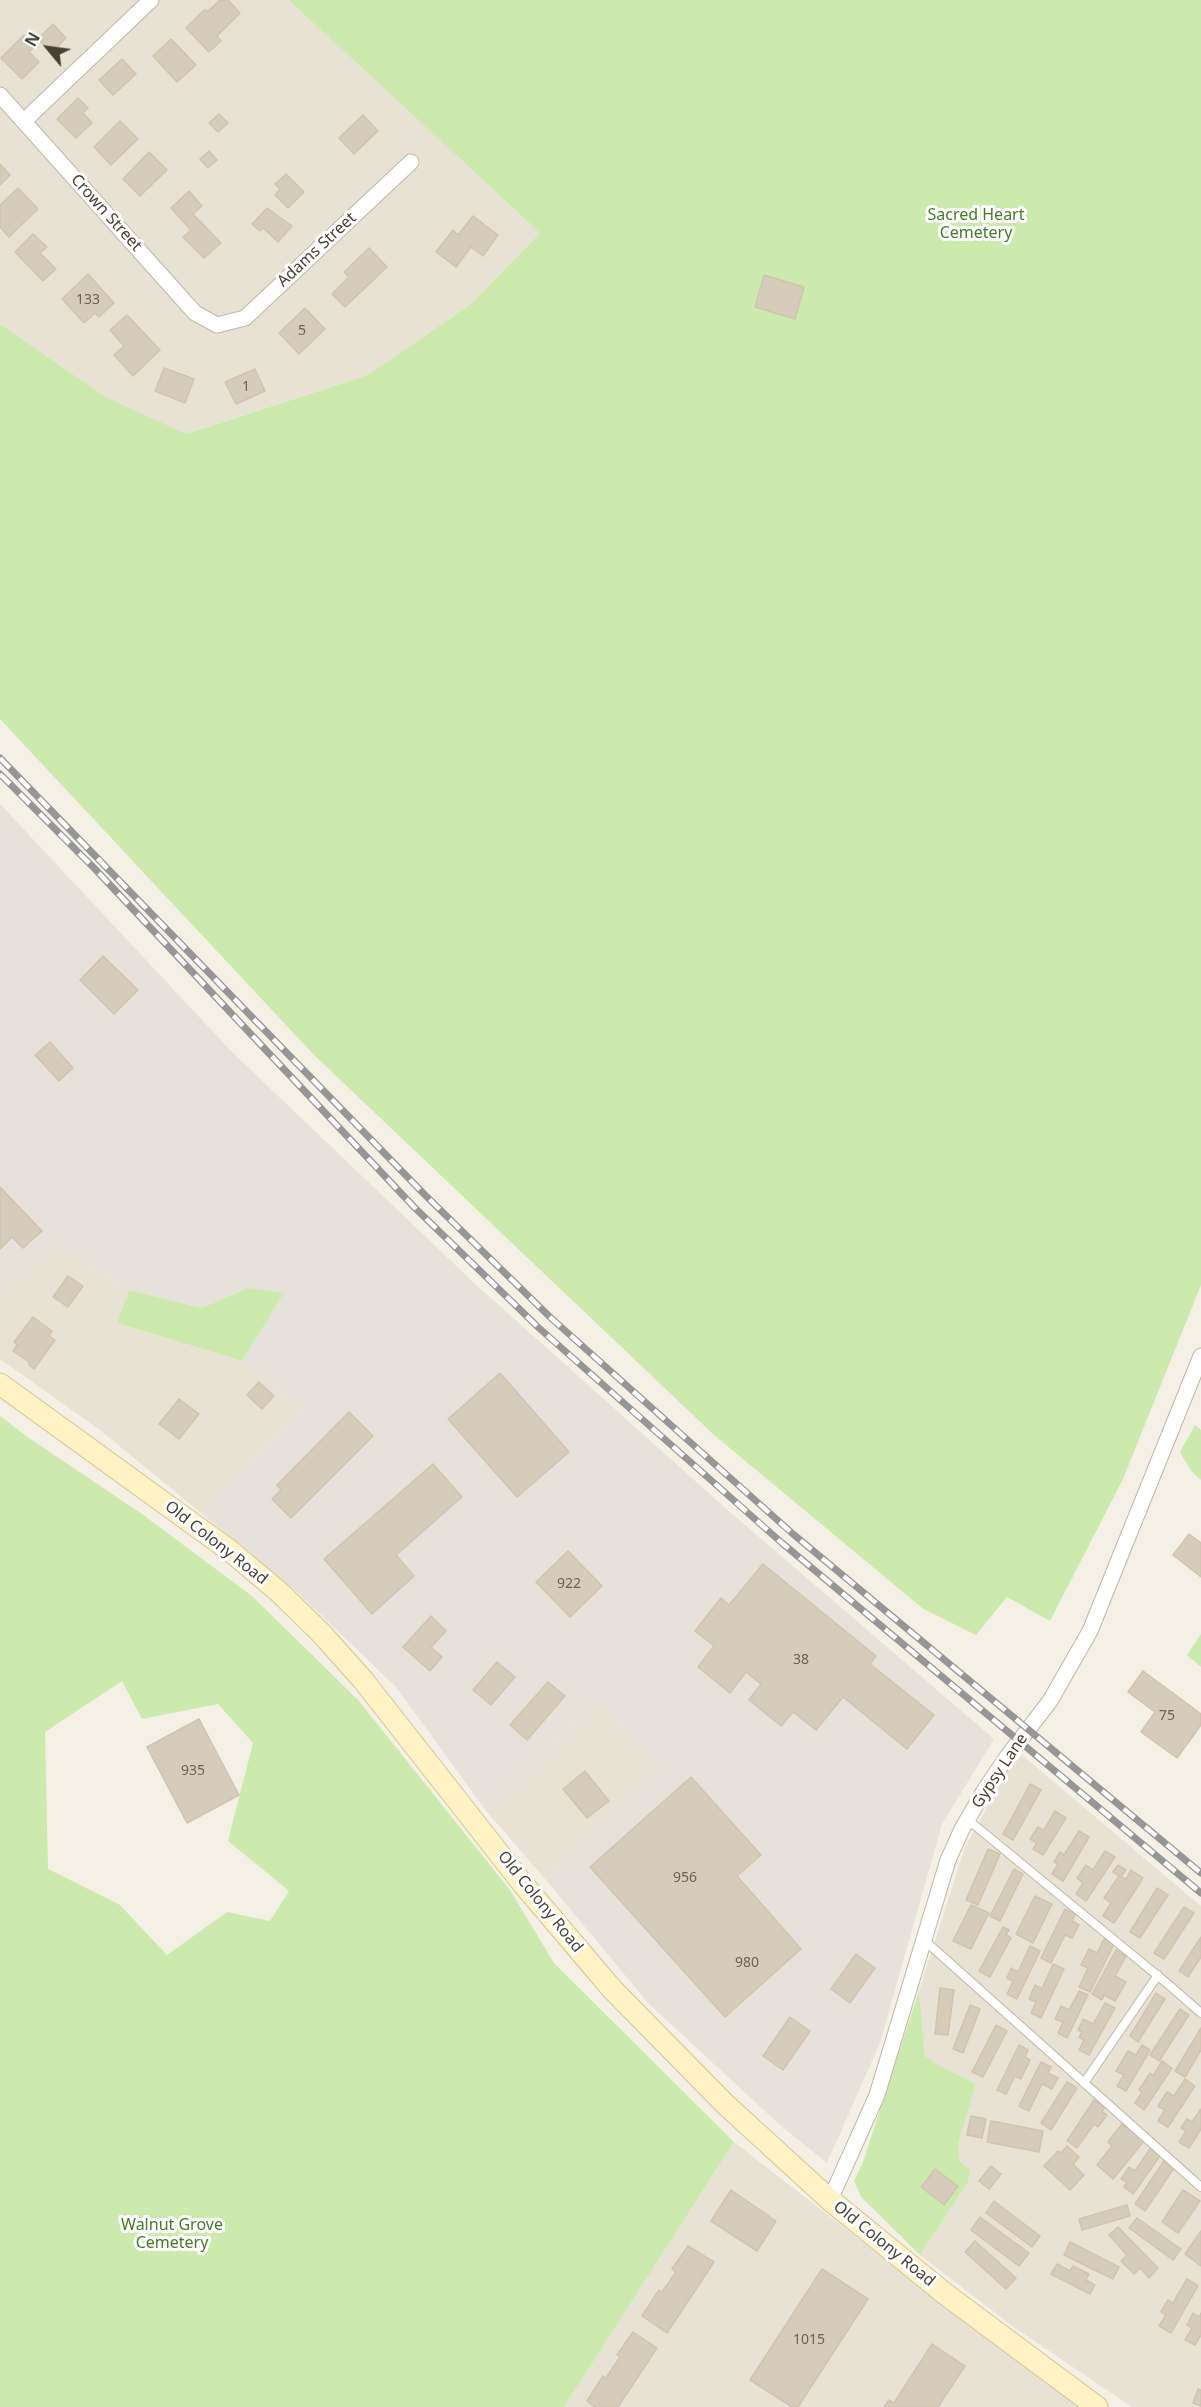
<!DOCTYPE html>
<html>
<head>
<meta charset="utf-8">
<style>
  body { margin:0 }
  #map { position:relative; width:1201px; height:2407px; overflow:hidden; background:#f4f0e6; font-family:"Noto Sans",sans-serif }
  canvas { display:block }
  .north { position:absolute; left:18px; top:18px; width:60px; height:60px; -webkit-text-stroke:4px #fff; paint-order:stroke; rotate:299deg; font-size:16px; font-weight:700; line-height:24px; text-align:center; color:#474035 }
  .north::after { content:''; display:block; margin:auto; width:21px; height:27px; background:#474035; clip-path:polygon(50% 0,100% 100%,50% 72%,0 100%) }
</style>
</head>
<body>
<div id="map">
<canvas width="1201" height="2407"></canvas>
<div class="north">N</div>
</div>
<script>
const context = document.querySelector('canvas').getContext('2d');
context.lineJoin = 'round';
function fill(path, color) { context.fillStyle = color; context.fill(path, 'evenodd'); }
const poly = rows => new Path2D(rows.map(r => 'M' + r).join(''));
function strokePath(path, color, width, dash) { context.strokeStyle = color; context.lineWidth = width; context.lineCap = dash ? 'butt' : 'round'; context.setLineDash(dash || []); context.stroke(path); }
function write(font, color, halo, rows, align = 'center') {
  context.font = font + ' "Noto Sans",sans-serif'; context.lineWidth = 6; context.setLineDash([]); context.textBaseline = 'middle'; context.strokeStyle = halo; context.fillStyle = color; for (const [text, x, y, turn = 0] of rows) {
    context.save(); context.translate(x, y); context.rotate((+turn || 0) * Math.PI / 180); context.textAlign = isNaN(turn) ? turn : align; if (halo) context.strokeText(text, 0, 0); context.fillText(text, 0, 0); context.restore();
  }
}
fill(poly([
  [0,0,290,0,540,233,471,304,368,375,185,434,106,397,0,324],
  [49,1241,129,1290,117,1323,242,1361,301,1409,202,1514,100,1430,0,1359,0,1291],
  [596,1702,660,1767,546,1880,487,1812],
  [1022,1755,1201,1906,1201,2407,1132,2407,1015,2328,920,2255,967,2184,960,2162,958,2144,976,2084,938,2065,925,2056,919,1991,965,1847,1007,1771],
  [734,2142,931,2295,1080,2407,564,2407]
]), '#e8e2d4');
fill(poly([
  [0,804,232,1052,472,1281,731,1513,994,1739,942,1824,880,2043,827,2163,780,2125,648,2003,546,1880,660,1767,596,1702,487,1812,396,1687,296,1591,202,1514,301,1409,242,1361,283,1294,248,1288,202,1308,129,1290,49,1241,0,1291]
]), '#e6e1db');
fill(poly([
  [289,0,1201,0,1201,1285,1123,1479,1050,1621,1007,1597,976,1635,922,1608,714,1435,313,1054,0,719,0,324,106,397,186,434,368,375,471,304,540,233],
  [248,1288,284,1293,242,1361,117,1323,129,1290,202,1308],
  [0,1416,29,1438,142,1514,252,1596,359,1701,510,1890,554,1963,734,2142,564,2407,0,2407],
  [122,1681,142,1719,218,1704,253,1743,228,1841,289,1891,270,1921,227,1912,167,1955,120,1905,48,1869,45,1732],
  [1195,1425,1201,1430,1201,1480,1191,1471,1180,1452],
  [1201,1634,1201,1667,1187,1655],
  [919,1991,925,2056,938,2065,976,2084,958,2144,960,2162,970,2170,967,2184,920,2255,861,2197,854,2181,863,2162]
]), '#cdeaae');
const building = poly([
  [220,0,228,0,240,13,217,36,221,41,209,52,186,28,204,10,208,11,220,0],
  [53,24,66,38,51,53,38,39,53,24],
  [24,35,35,46,29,52,39,62,22,79,1,58,24,35],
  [171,39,196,65,177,82,153,56,171,39],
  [122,59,136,74,113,95,99,80,122,59],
  [78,98,88,108,83,113,92,123,76,138,57,119,78,98],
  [219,114,228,123,218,132,209,123,219,114],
  [363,115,378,131,354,154,339,138,363,115],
  [120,121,138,139,111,165,94,147,120,121],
  [209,151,217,160,208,168,200,159,209,151],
  [149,152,167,170,140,196,123,179,149,152],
  [0,164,10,175,0,185,0,164],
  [286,174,304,192,288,208,275,195,280,189,275,184,286,174],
  [18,188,38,209,9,237,0,227,0,205,18,188],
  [189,191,202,206,193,214,221,243,204,258,183,237,191,230,171,208,189,191],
  [267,208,292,226,278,242,263,228,260,231,252,224,267,208],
  [473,216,498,235,483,256,471,247,456,267,436,252,453,230,458,235,473,216],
  [33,234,47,247,40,253,56,269,43,281,15,252,33,234],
  [369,248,387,267,345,307,332,294,349,277,344,272,369,248],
  [88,274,114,303,99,317,95,313,84,323,62,299,88,274],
  [764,275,804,287,795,319,755,307,764,275],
  [305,308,325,329,299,354,279,333,305,308],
  [127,315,160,350,133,376,114,355,124,346,110,330,127,315],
  [164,368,194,379,185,403,155,391,164,368],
  [255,369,265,391,236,404,225,382,255,369],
  [103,956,138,990,114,1014,80,980,103,956],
  [50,1042,73,1068,59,1081,35,1055,50,1042],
  [0,1187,42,1231,23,1248,12,1237,0,1249,0,1187],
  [68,1276,83,1286,68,1307,53,1297,68,1276],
  [33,1317,52,1331,49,1336,55,1340,34,1369,29,1365,29,1362,13,1351,17,1345,14,1342,33,1317],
  [500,1373,569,1452,517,1497,448,1419,500,1373],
  [259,1382,274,1396,262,1409,247,1395,259,1382],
  [179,1399,199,1414,179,1439,159,1424,179,1399],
  [349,1412,373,1436,291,1518,272,1499,281,1490,277,1485,349,1412],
  [433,1464,462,1497,396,1555,414,1576,372,1614,324,1559,433,1464],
  [1189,1534,1201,1543,1201,1577,1173,1555,1189,1534],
  [568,1551,602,1586,570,1617,536,1582,568,1551],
  [763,1564,876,1656,870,1664,934,1715,907,1749,843,1697,816,1730,793,1712,781,1726,749,1700,761,1684,746,1672,730,1693,698,1667,714,1646,695,1631,721,1598,729,1605,763,1564],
  [431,1616,446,1631,431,1647,442,1657,430,1671,403,1647,431,1616],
  [497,1662,515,1677,491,1705,473,1690,497,1662],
  [1143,1671,1201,1714,1201,1725,1177,1758,1141,1732,1155,1712,1128,1692,1143,1671],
  [548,1682,565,1696,527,1740,510,1725,548,1682],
  [199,1719,239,1795,187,1823,147,1747,199,1719],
  [585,1771,609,1801,587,1818,563,1789,585,1771],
  [691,1777,761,1855,737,1876,801,1949,725,2017,590,1867,691,1777],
  [1030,1784,1041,1790,1013,1840,1003,1834,1030,1784],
  [1055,1811,1066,1818,1043,1855,1033,1849,1037,1843,1030,1839,1038,1827,1044,1830,1055,1811],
  [1079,1831,1089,1837,1063,1881,1052,1874,1058,1864,1054,1862,1060,1852,1064,1855,1079,1831],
  [988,1849,1000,1854,978,1905,966,1900,988,1849],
  [1105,1851,1115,1857,1086,1901,1076,1894,1083,1883,1077,1878,1086,1865,1093,1870,1105,1851],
  [1118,1865,1126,1870,1121,1877,1126,1879,1131,1870,1143,1878,1114,1923,1103,1916,1111,1903,1104,1898,1119,1876,1113,1872,1118,1865],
  [1014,1869,1023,1874,1000,1921,990,1916,1014,1869],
  [1157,1888,1168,1895,1140,1938,1130,1932,1157,1888],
  [1035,1896,1052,1904,1033,1943,1016,1934,1035,1896],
  [971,1905,989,1913,971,1949,953,1941,971,1905],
  [1184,1907,1194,1913,1164,1959,1154,1953,1184,1907],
  [1065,1909,1075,1914,1072,1921,1079,1925,1072,1938,1065,1935,1051,1963,1041,1958,1065,1909],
  [1003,1927,1009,1930,1006,1935,1011,1938,990,1977,979,1971,1003,1927],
  [1201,1937,1201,1957,1188,1977,1179,1971,1201,1937],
  [1104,1939,1114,1944,1090,1992,1079,1987,1088,1968,1081,1965,1089,1949,1097,1953,1104,1939],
  [1030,1946,1040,1951,1017,1999,1007,1994,1013,1981,1007,1978,1011,1968,1018,1972,1030,1946],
  [1116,1950,1126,1956,1115,1976,1126,1982,1115,2001,1104,1995,1102,2000,1092,1994,1116,1950],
  [856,1954,875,1968,850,2003,831,1989,856,1954],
  [1053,1964,1064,1969,1041,2018,1031,2013,1036,2002,1029,1999,1035,1985,1042,1989,1053,1964],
  [940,1988,954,1990,948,2035,935,2034,940,1988],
  [1079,1991,1088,1995,1067,2038,1058,2033,1063,2022,1055,2019,1061,2006,1069,2010,1079,1991],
  [1156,1993,1165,1999,1138,2042,1130,2036,1156,1993],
  [1105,2003,1115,2008,1089,2055,1079,2050,1084,2040,1079,2037,1082,2032,1078,2030,1083,2019,1093,2024,1105,2003],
  [970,2005,980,2009,963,2053,953,2049,970,2005],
  [1180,2009,1189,2015,1159,2061,1150,2055,1180,2009],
  [790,2017,810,2031,783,2070,763,2056,790,2017],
  [996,2025,1007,2031,983,2077,972,2072,996,2025],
  [1201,2028,1201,2050,1185,2077,1175,2071,1201,2028],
  [1019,2045,1028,2050,1025,2057,1030,2060,1021,2079,1015,2076,1006,2094,997,2090,1019,2045],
  [1142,2045,1150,2050,1126,2091,1117,2086,1124,2075,1116,2071,1128,2051,1136,2055,1142,2045],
  [1162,2061,1172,2068,1144,2110,1135,2103,1142,2092,1139,2090,1150,2073,1153,2076,1162,2061],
  [1041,2062,1051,2067,1048,2073,1058,2078,1052,2089,1042,2084,1029,2111,1019,2106,1041,2062],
  [1185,2079,1195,2086,1168,2127,1158,2121,1165,2110,1158,2106,1167,2092,1174,2096,1185,2079],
  [1067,2082,1077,2088,1051,2130,1041,2123,1067,2082],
  [1094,2100,1105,2107,1102,2112,1107,2115,1098,2127,1094,2124,1077,2148,1067,2141,1094,2100],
  [1201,2109,1201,2129,1189,2148,1179,2142,1186,2131,1181,2128,1187,2119,1192,2122,1201,2109],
  [971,2116,986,2119,982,2138,967,2135,971,2116],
  [991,2121,1043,2131,1039,2152,987,2142,991,2121],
  [1122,2124,1144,2141,1113,2179,1097,2165,1112,2146,1108,2142,1122,2124],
  [1067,2146,1079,2157,1073,2164,1084,2175,1070,2190,1044,2166,1058,2151,1061,2153,1067,2146],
  [1150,2149,1160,2156,1133,2194,1124,2187,1127,2182,1121,2179,1129,2167,1135,2171,1150,2149],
  [1164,2161,1174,2168,1145,2211,1135,2204,1164,2161],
  [991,2166,1001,2174,989,2189,979,2181,991,2166],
  [935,2169,958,2186,944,2205,921,2187,935,2169],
  [731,2190,776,2221,757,2251,711,2221,731,2190],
  [1183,2190,1200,2201,1178,2233,1162,2222,1183,2190],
  [994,2201,1040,2236,1032,2247,986,2213,994,2201],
  [1127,2205,1130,2216,1082,2230,1079,2219,1127,2205],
  [980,2217,1029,2253,1019,2266,971,2230,980,2217],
  [1137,2218,1181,2249,1173,2260,1129,2228,1137,2218],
  [1118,2227,1158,2268,1149,2278,1140,2268,1134,2274,1121,2261,1127,2255,1109,2235,1118,2227],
  [1201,2231,1201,2266,1185,2254,1201,2231],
  [975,2241,1016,2278,1006,2289,965,2252,975,2241],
  [1070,2242,1119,2267,1113,2279,1064,2255,1070,2242],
  [688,2246,714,2262,667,2333,642,2316,659,2290,662,2292,676,2272,672,2269,688,2246],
  [1057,2264,1070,2271,1073,2266,1089,2274,1086,2280,1095,2285,1090,2294,1051,2274,1057,2264],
  [822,2269,868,2299,798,2407,792,2407,750,2380,822,2269],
  [1187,2279,1198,2286,1171,2333,1159,2326,1166,2315,1161,2312,1168,2300,1173,2303,1187,2279],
  [1193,2313,1199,2317,1201,2313,1201,2335,1195,2345,1185,2340,1192,2328,1187,2325,1193,2313],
  [633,2332,657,2348,618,2407,595,2407,587,2401,603,2376,606,2378,620,2357,617,2355,633,2332],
  [932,2344,965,2366,938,2407,884,2407,889,2400,894,2403,932,2344],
  [1198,2389,1201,2390,1201,2406,1193,2403,1198,2389]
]);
fill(building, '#d6ccbb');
strokePath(building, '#d1c4ae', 1.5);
const lane = poly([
  [967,1819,1169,1985,1201,2013],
  [924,1940,1201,2187],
  [1084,2083,1158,1975]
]);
const street = poly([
  [0,95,195,313,217,325,245,318,411,162],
  [24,121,151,0],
  [830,2200,877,2095,948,1860,962,1829,984,1791,1007,1757,1050,1701,1090,1631,1201,1356]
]);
const secondary = poly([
  [0,1384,229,1550,279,1592,321,1633,363,1680,523,1884,612,1989,725,2104,830,2200,944,2293,1097,2407]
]);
strokePath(lane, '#c0b8a9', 10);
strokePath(street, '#c0b8a9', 17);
strokePath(secondary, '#d6c594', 23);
strokePath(lane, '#fff', 8);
strokePath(street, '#fff', 15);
strokePath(secondary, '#fff2c5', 21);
const rail = poly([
  [0,758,425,1195,551,1318,793,1534,1201,1873],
  [0,774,95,869,414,1207,539,1328,782,1543,1201,1893]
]);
strokePath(rail, '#969696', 7);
strokePath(rail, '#fff', 4.5, [14]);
write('14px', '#6b6356', null, [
  ["133",88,300],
  ["5",302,331],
  ["1",246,387],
  ["922",569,1584],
  ["38",801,1660],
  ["75",1167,1716],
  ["935",193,1771],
  ["956",685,1878],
  ["980",747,1963],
  ["1015",809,2340]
]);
write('16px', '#474035', '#fff', [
  ["Crown Street",106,213,48],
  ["Adams Street",317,250,-43],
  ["Old Colony Road",216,1543,38],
  ["Gypsy Lane",1000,1771,-56],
  ["Old Colony Road",540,1902,51],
  ["Old Colony Road",884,2244,39]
]);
write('16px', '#457b26', '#fff', [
  ["Sacred Heart",976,215],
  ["Cemetery",976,233],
  ["Walnut Grove",172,2225],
  ["Cemetery",172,2243]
]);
</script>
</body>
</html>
